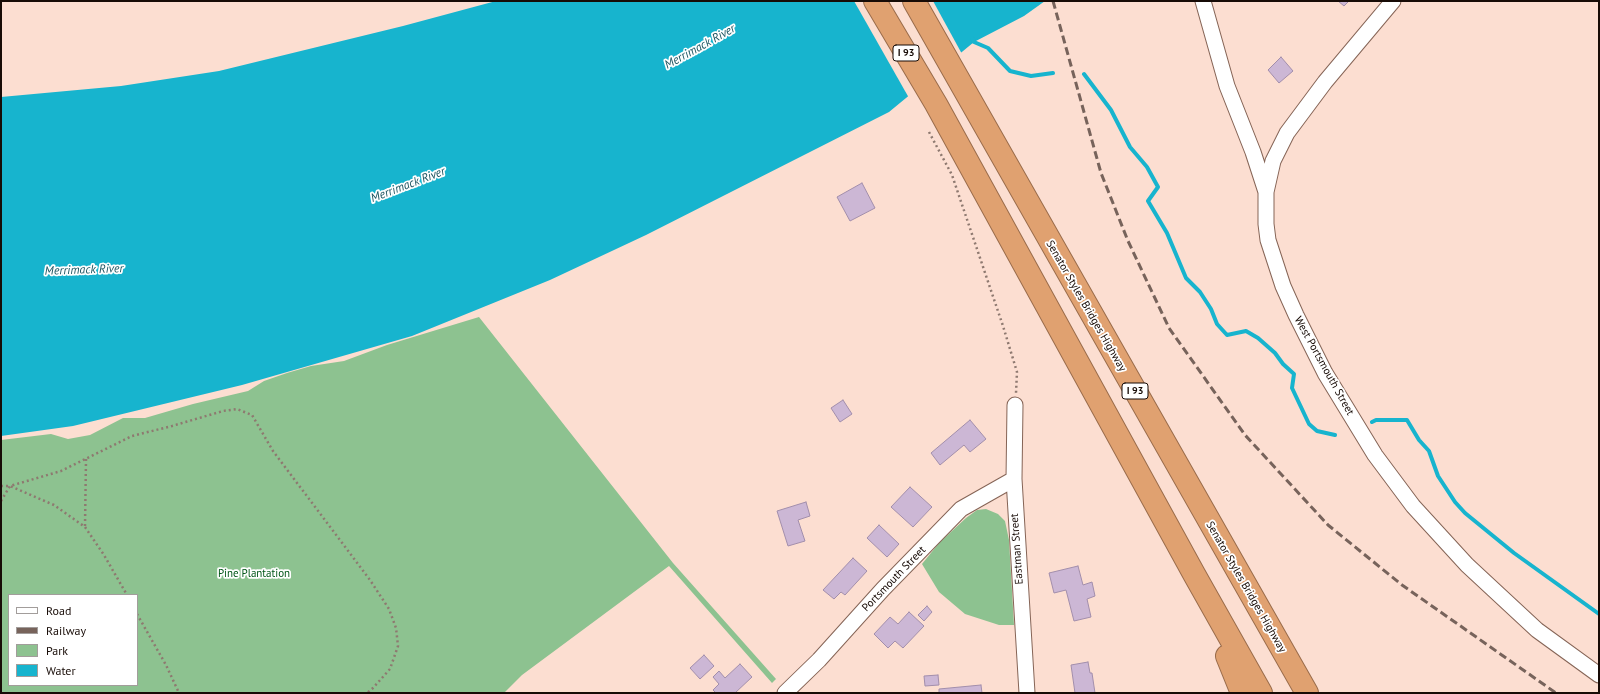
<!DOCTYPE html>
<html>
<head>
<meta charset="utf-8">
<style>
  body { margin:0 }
  #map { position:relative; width:1600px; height:694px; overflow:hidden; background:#fcded1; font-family:"PT Sans",sans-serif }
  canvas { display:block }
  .frame { position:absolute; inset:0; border:2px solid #170b06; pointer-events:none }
  .legend { position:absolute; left:8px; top:594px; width:130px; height:92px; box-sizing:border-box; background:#fff; border:1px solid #a29d9b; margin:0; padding:5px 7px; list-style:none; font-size:12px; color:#170b06 }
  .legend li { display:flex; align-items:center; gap:8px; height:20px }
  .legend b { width:20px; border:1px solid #a29d9b }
</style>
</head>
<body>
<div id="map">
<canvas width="1600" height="694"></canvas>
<div class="frame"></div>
<ul class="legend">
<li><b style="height:5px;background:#fff"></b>Road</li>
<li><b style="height:5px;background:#77635b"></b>Railway</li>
<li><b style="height:11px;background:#8dc290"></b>Park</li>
<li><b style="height:11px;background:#17b4ce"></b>Water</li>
</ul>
</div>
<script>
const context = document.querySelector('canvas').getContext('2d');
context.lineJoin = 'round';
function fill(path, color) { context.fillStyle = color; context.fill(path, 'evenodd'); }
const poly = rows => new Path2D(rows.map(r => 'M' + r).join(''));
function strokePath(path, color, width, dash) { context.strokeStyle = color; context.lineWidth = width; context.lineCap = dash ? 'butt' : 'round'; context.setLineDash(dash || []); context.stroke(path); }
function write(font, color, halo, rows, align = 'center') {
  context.font = font + ' "PT Sans",sans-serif'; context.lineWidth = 3.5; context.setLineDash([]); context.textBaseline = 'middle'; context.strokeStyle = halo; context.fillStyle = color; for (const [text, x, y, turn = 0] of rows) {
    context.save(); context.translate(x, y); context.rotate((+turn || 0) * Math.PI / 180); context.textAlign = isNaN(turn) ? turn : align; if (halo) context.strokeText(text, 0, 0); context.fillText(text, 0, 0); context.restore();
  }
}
fill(poly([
  [479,317,673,563,776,679,772,683,669,566,522,675,504,693,1,693,1,440,51,434,68,439,90,435,123,418,145,418,193,404,248,391,264,381,287,373,311,366,344,361,387,345],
  [9,595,137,595,137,685,9,685],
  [986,509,998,514,1005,521,1009,540,1014,625,999,625,965,614,939,592,922,564,939,543,966,518,977,510]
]), '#8dc290');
fill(poly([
  [496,1,1045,1,1024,16,974,42,889,112,646,235,550,280,412,336,242,385,73,426,1,436,1,97,121,86,219,71,403,26]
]), '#17b4ce');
fill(poly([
  [854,1,933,1,962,54,909,98]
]), '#fcded1');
strokePath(poly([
  [972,38,974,42,988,48,1010,71,1031,76,1053,73],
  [1084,74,1111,110,1130,147,1147,167,1158,187,1148,201,1167,233,1186,278,1200,292,1211,309,1217,324,1227,335,1246,331,1258,338,1275,353,1283,364,1294,374,1292,388,1309,424,1317,431,1335,435],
  [1372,422,1376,420,1407,420,1419,440,1429,451,1438,476,1455,502,1465,513,1514,553,1599,614]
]), '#17b4ce', 4);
const building = poly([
  [1338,1,1349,1,1344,6,1338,1],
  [1281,57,1293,71,1279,83,1268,70,1281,57],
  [862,183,875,208,850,221,837,197,862,183],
  [843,400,852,414,840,422,831,408,843,400],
  [970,420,986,439,970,452,964,445,940,465,931,453,970,420],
  [910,487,932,507,913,527,891,507,910,487],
  [806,502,810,516,798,520,805,541,788,546,777,511,806,502],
  [879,525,899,544,887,557,867,538,879,525],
  [853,558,867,571,845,595,841,592,834,599,823,590,853,558],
  [1078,566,1083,585,1092,582,1095,596,1087,599,1091,617,1074,621,1066,590,1054,593,1049,573,1078,566],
  [927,606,932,612,924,621,918,615,927,606],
  [909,612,924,626,903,648,895,641,888,648,874,634,890,617,898,624,909,612],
  [704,655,714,666,700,679,690,668,704,655],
  [1088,662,1090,673,1092,673,1095,693,1075,693,1071,665,1088,662],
  [740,664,752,677,735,693,716,693,713,690,719,684,713,677,719,671,725,678,740,664],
  [938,675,939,685,925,686,924,676,938,675],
  [981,685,982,693,939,693,939,689,981,685]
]);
fill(building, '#ccb7d5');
strokePath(building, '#a28eab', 1);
const minor = poly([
  [1203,1,1227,86,1253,152,1266,192],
  [1393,1,1325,82,1287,133,1273,161,1266,192,1266,224,1268,240,1283,286,1296,315,1325,373,1375,455,1413,506,1467,565,1537,630,1599,675],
  [1015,405,1014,479,1027,693],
  [785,693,819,660,883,589,961,509,1014,479]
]);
const highway = poly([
  [875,1,936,104,1194,574,1261,693],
  [914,1,1307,693],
  [1227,656,1242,693]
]);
strokePath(minor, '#856456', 17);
strokePath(highway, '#9a6c4b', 24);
strokePath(poly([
  [929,132,952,175,1003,326,1017,372,1016,393],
  [1,486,10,486,54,505,85,527,104,555,127,595],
  [1,501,10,486,61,471,132,436,172,426,223,411,237,409,252,415,273,451,370,580,389,609,396,628,398,646,390,669,373,688,367,693],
  [85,526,86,459],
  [137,614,166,665,179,693]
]), '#8e7970', 2.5, [2, 3]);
strokePath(minor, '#fff', 15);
strokePath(highway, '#e0a170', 22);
strokePath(poly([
  [1053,1,1101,173,1128,241,1169,328,1245,435,1328,525,1402,585,1556,693]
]), '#77635b', 3, [8, 4]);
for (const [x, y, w] of [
  [906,53,26],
  [1135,391,26]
]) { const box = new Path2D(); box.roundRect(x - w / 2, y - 8, w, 16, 3); context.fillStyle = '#fff'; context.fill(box); strokePath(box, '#170b06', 1); }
write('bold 10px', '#170b06', null, [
  ["I 93",906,53],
  ["I 93",1135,391]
]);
write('11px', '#170b06', '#fff', [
  ["Senator Styles Bridges Highway",1086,306,60],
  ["West Portsmouth Street",1324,366,61],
  ["Eastman Street",1017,549,-94],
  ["Portsmouth Street",894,579,-46],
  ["Senator Styles Bridges Highway",1246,587,60]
]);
write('11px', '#005617', '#fff', [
  ["Pine Plantation",254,574]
]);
write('italic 12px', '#1c5460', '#fff', [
  ["Merrimack River",700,47,-29],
  ["Merrimack River",408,185,-21],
  ["Merrimack River",84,270,-2]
]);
</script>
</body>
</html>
